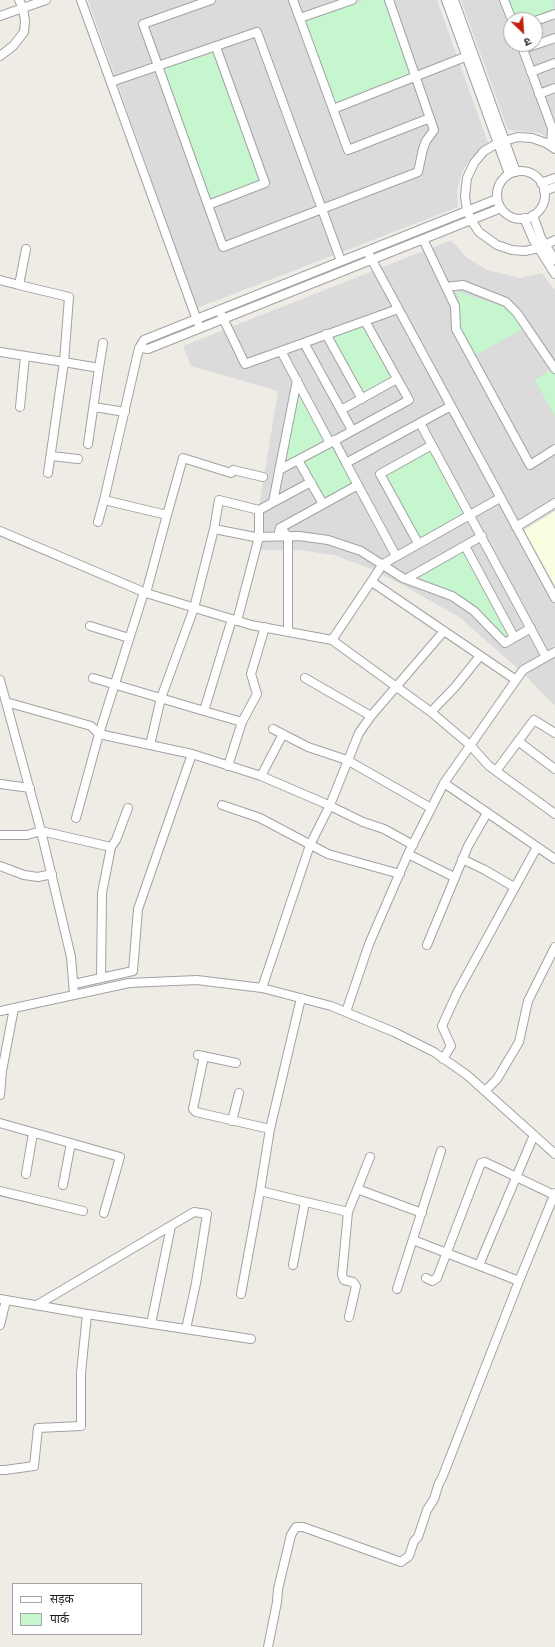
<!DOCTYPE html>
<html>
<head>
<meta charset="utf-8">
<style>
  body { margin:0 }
  #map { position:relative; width:555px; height:1647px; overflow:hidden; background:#eeece5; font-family:Quicksand,"Noto Sans Devanagari",sans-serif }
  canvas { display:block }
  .legend { position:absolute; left:12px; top:1583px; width:130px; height:52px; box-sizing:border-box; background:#fff; border:1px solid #a5a5a5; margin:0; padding:5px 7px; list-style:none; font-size:12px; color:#1e1e1e }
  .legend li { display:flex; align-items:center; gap:8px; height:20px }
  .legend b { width:20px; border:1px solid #a5a5a5 }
  .north { position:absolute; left:503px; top:12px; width:40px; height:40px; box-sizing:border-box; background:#fff; border:1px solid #a5a5a5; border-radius:50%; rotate:155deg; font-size:11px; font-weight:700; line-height:16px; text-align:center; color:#1e1e1e }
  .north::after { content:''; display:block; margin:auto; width:14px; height:18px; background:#bf210d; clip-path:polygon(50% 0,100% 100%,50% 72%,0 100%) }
</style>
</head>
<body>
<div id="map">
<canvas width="555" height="1647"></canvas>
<ul class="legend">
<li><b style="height:5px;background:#fff"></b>सड़क</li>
<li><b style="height:11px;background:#c5f6ce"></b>पार्क</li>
</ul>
<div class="north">उ</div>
</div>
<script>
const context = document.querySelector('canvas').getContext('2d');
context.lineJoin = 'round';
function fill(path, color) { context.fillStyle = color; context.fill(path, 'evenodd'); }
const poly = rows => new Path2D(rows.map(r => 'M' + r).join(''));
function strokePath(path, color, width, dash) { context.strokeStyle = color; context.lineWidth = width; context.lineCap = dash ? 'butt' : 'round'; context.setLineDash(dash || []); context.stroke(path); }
fill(poly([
  [88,0,437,0,488,143,472,157,463,170,457,189,458,207,197,308],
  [461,0,555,0,555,141,540,133,508,130],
  [511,20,535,20,535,44,511,44],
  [451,240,467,258,487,270,520,278,542,273,555,290,555,706,523,673,459,617,408,588,369,568,334,555,299,550,252,550,278,391,191,366,183,346]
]), '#dcdbdb');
fill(poly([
  [555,511,555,586,524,530]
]), '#fafddf');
fill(poly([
  [364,0,385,0,411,74,335,103,305,21],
  [508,0,553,0,555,13,533,20,516,20],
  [214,52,260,180,210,199,163,69],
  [456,291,507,308,523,329,474,356,458,327,460,303],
  [363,326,392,379,363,394,332,337],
  [551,370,555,376,555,417,535,380],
  [298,389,326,441,285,464],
  [333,444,354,484,324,500,303,461],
  [431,450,465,513,420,538,385,476],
  [463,551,509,635,503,637,468,602,416,576]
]), '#c5f6ce');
const minor = poly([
  [81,0,198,323],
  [211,0,143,24,223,247,418,172,423,149,426,141,434,130,389,0],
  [293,0,348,150,430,118],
  [446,0,509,174],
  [454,0,516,172],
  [504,0,512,20],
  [0,16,46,0],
  [300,18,352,0],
  [535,21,555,14],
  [521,44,552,128,551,146],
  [523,49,555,38],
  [0,56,13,46,24,32,25,21,23,8,19,0],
  [531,72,555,63],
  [111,82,257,32,341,261],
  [539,94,555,88],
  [333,109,470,55],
  [555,149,546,143,532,138,518,137,498,143,484,151,474,163,467,178,465,196,467,210,471,220,479,232,497,245,512,250,525,251,539,248,555,240],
  '497 195a24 24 0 1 1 48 0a24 24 0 1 1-48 0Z',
  [541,183,555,178],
  [544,191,555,187],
  [497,199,144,340,139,348,104,500,167,515,146,593,251,625,332,640,383,564,500,498],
  [208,205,265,183,216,47],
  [533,215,541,238,555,260],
  [524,218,533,239,555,274],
  [423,239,455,306,456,329,530,465,555,449],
  [26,249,19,285,69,297,64,362,99,368,88,444],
  [367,251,555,598],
  [0,280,19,285],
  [446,287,463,285,506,302,517,313,555,369],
  [221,314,245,364,398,309],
  [326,334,362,399],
  [304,343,352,430],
  [139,348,148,349,501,208],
  [0,352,64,362,48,473],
  [99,368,103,343],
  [20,407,25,356],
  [94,407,125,412],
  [341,410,397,379],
  [420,423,546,657],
  [334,440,346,463],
  [330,443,409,400,365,321],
  [51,456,78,459],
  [298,460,323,504],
  [279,470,330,443,281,351],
  [273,502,297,380],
  [167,515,183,458,231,473,233,470,263,477],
  [98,522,104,500],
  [516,527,555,503],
  [280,528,288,536,288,632],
  [214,529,219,500,259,510,311,482],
  [0,531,146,593],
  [279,532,280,528,358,485],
  [418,543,380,474,432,445],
  [465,546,514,637],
  [396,556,346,463,451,406],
  [406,579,482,536],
  [372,582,516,680],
  [144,592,99,734,192,754,261,776,283,734],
  [237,621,259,537,259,510],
  [90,626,129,638],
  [332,640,431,712,470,745,489,766,555,814],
  [555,652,523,670,444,783,555,859],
  [93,678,204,711,232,619],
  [305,678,371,716],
  [0,680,41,831,71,957,74,994],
  [6,702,91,726,99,734,76,818],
  [204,711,242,722],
  [431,712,455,687,480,656],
  [273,729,308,747,347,760,431,808],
  [518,741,555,769],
  [150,745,161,698,194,608,214,529,255,537,299,536,328,540,361,551,403,578,452,596,474,611,505,643,531,628],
  [228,766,242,722,257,694,251,674,265,627],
  [496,771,534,720,555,733],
  [261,776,324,803,363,822,384,829,413,845],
  [0,784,30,788],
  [222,805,260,818,328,854,400,874],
  [0,835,27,835,41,831,111,847,102,893,101,978],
  [111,847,116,840,128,808],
  [408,854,454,877],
  [462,859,485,870,514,887],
  [0,866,24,875,38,877,52,874],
  [427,945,468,846,487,813],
  [74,984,133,971,138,909,192,754],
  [262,988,310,845,330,805,359,733,371,716,444,631],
  [0,1011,129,983,197,980,262,988,331,1006,394,1032,434,1052,467,1075,555,1154],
  [346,1012,369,944,408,854,444,783],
  [198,1055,236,1063],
  [204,1056,193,1109,196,1112,270,1129],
  [443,1059,451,1046,442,1026,457,993,537,847],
  [485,1091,497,1079,519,1042,528,1001,555,947],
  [0,1095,2,1071,14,1008],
  [232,1121,239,1093],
  [0,1123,120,1157,104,1213],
  [26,1174,33,1133],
  [63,1185,71,1143],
  [357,1189,422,1213],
  [0,1191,83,1211],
  [260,1191,348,1212],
  [413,1240,519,1281],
  [293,1265,305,1202],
  [479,1265,534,1135],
  [426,1278,432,1281,437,1278,481,1163,485,1162,554,1195],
  [397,1289,441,1151],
  [241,1294,260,1191,270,1129,301,998],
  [0,1299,87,1314,251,1339],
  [37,1305,194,1212,207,1214,196,1283,186,1329],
  [349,1317,356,1286,353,1282,344,1280,342,1275,348,1212,370,1157],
  [151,1324,171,1226],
  [0,1325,6,1300],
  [0,1470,5,1470,34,1466,38,1428,81,1426,81,1373,87,1314],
  [268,1647,277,1602,278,1589,291,1535,296,1527,303,1527,401,1562,409,1556,414,1541,418,1537,427,1510,434,1499,439,1483,442,1478,519,1281,555,1193]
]);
strokePath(minor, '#a2a2a2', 10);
strokePath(minor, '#fff', 8);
</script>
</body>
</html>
